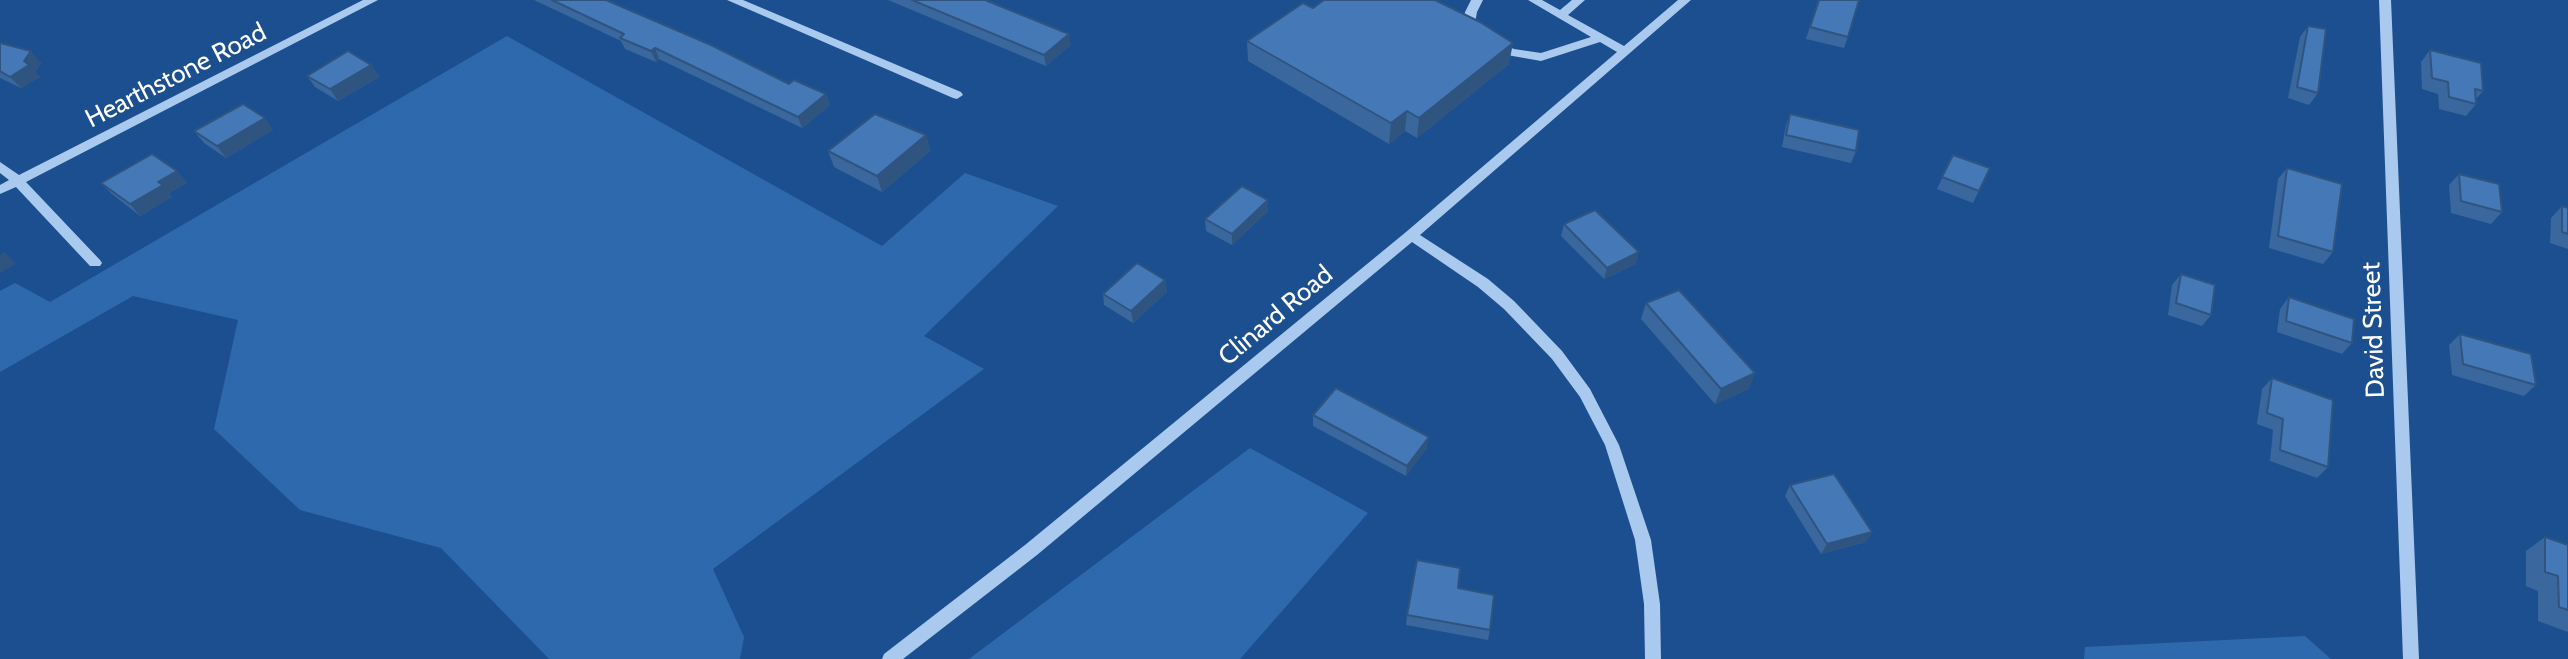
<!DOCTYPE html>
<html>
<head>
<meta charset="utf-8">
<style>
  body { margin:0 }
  canvas { display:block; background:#1b4f8f }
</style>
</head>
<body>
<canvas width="2568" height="659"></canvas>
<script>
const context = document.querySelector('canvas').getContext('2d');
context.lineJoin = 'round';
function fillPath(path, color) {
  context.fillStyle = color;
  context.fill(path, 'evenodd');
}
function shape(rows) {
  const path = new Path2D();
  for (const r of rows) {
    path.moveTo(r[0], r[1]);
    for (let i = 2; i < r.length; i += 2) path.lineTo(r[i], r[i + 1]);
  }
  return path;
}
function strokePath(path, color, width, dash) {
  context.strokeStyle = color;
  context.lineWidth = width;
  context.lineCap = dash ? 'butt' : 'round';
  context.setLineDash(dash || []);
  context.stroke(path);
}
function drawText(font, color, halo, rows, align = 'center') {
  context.font = font + ' Cabin,sans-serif';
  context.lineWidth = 7;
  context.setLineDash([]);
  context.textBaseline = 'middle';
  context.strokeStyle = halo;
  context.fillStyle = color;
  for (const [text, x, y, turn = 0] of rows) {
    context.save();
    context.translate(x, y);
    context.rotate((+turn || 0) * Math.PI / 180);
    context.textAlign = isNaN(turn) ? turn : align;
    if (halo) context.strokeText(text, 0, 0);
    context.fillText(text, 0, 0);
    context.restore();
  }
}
fillPath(shape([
  [507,36,882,246,965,173,1058,206,924,336,984,369,713,569,744,637,740,659,549,659,441,548,300,510,214,429,238,320,133,296,0,372,0,291,15,283,50,302],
  [1250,448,1368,513,1240,659,969,659],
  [2305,636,2331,659,2084,659,2085,647]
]), '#2e69ad');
fillPath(shape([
  [363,0,378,0,26,182,100,260,102,263,100,266,90,266,16,187,0,194,0,185,9,180,0,173,0,162,19,175,363,0],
  [727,0,743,0,961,92,963,95,957,99,953,98,727,0],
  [1471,0,1483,0,1477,12,1475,23,1482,31,1476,35,1472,34,1463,24,1465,12,1471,0],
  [1528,0,1542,0,1560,10,1572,0,1585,0,1568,15,1624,46,1678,0,1691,0,1420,235,1488,279,1514,301,1562,351,1590,389,1619,445,1651,540,1660,604,1661,659,1645,659,1644,604,1635,540,1605,445,1580,397,1552,359,1504,309,1478,287,1412,242,1037,555,903,659,882,659,884,654,1025,545,1406,232,1617,52,1600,42,1541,61,1507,55,1492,48,1490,45,1496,41,1514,49,1541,53,1591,37,1528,0],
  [2379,0,2391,0,2419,659,2403,659,2379,0]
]), '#a9c9ee');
fillPath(shape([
  [534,0,605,0,789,84,826,94,830,105,802,128,659,59,656,62,625,49,621,41],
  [888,0,985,0,1071,45,1046,66],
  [1818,0,1848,37,1844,48,1806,39],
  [1313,8,1509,64,1417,138,1405,131,1389,144,1248,61,1247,41],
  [2308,26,2318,93,2309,105,2288,98,2300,37],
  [0,43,41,63,35,72,40,77,21,88,0,78],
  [2430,50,2483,91,2476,99,2476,104,2466,116,2439,109,2438,94,2422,89,2421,62],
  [371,65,379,77,338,101,315,87,307,76],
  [1790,114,1856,151,1851,163,1782,147,1786,125],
  [273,130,226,158,204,143,194,131],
  [926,135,930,151,882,192,834,167,828,151],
  [1953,155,1990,168,1973,203,1937,189],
  [2287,168,2333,252,2323,264,2269,248,2278,179],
  [177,171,187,183,169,193,172,197,140,216,112,194,101,183],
  [2459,174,2502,212,2491,224,2451,213,2449,185],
  [1268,200,1268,211,1232,245,1206,231,1205,219],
  [2562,206,2568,208,2568,249,2550,243,2551,218],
  [1564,224,1636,264,1604,279,1561,236],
  [2181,274,2211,315,2202,326,2168,315,2172,285],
  [1165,280,1167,292,1133,323,1104,305,1103,294],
  [2289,297,2352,343,2342,354,2277,332,2280,309],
  [1646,303,1749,389,1715,404,1641,319],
  [2460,334,2536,385,2524,396,2452,375,2449,345],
  [2272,378,2328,467,2317,478,2270,461,2273,430,2257,424,2262,389],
  [1313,415,1427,448,1406,476,1313,426],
  [1790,485,1872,532,1866,542,1821,554,1785,496],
  [2545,537,2568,545,2568,632,2538,621,2538,591,2526,586,2526,551],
  [1458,588,1490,630,1488,640,1406,625,1407,615]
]), '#3a679d');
fillPath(shape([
  [1069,34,1071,45,1046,66,1044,55],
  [1513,43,1509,64,1417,138,1419,118],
  [655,48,659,59,656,62,651,51],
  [31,51,41,63,35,72,40,77,21,88,10,77],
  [371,65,379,77,338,101,330,89],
  [826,94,830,105,802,128,798,117],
  [1407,111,1405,131,1389,144,1391,123],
  [265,118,273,130,226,158,217,146],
  [926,135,930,151,882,192,877,176],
  [177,171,187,183,169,193,172,197,140,216,130,204,158,182],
  [1268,200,1268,211,1232,245,1232,234],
  [4,252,16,264,0,273,0,255],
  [1639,252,1636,264,1604,279,1607,268],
  [1165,280,1167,292,1133,323,1131,311],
  [1755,373,1749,389,1715,404,1721,389],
  [1429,437,1427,448,1406,476,1407,466],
  [1872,532,1866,542,1821,554,1827,544]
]), '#305480');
const building = shape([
  [552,0,606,0,711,45,789,84,794,80,826,94,798,117,655,48,651,51,620,38,624,34,552,0],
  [912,0,985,0,1069,34,1044,55,912,0],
  [1324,0,1435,0,1480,22,1513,43,1419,118,1407,111,1391,123,1247,41,1303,3,1313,8,1324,0],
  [1819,0,1859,0,1848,37,1810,27,1819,0],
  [2308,26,2326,29,2318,93,2297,87,2308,26],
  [0,43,31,51,24,61,29,65,10,77,0,71,0,43],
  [2430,50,2481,63,2483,91,2475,89,2476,104,2449,97,2448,82,2432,78,2430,50],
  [348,51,371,65,330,89,307,76,348,51],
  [243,104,265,118,217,146,194,131,243,104],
  [875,114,926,135,877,176,828,151,875,114],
  [1790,114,1859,130,1856,151,1786,135,1790,114],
  [152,154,177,171,158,182,163,185,130,204,101,183,152,154],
  [1953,155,1990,168,1979,191,1942,177,1953,155],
  [2287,168,2342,184,2333,252,2278,236,2287,168],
  [2459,174,2499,184,2502,212,2461,201,2459,174],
  [1242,186,1268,200,1232,234,1205,219,1242,186],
  [2562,206,2568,208,2568,234,2562,232,2562,206],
  [1595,210,1639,252,1607,268,1564,224,1595,210],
  [1137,263,1165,280,1131,311,1103,294,1137,263],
  [2181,274,2215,285,2211,315,2176,303,2181,274],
  [1679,290,1755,373,1721,389,1646,303,1679,290],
  [2289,297,2354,319,2352,343,2286,321,2289,297],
  [2460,334,2531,354,2536,385,2463,364,2460,334],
  [2272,378,2333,400,2328,467,2280,450,2283,419,2267,413,2272,378],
  [1336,388,1429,437,1407,466,1313,415,1336,388],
  [1834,474,1872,532,1827,544,1790,485,1834,474],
  [2545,537,2568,545,2568,610,2559,607,2558,576,2545,572,2545,537],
  [1417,560,1460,568,1458,588,1494,595,1490,630,1407,615,1417,560]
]);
fillPath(building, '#4478b7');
strokePath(building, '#305480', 2);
drawText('26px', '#fff', '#1b4f8f', [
  ["Hearthstone Road",176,76,-27],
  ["Clinard Road",1276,316,-40],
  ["David Street",2374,330,-92]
]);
</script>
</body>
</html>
